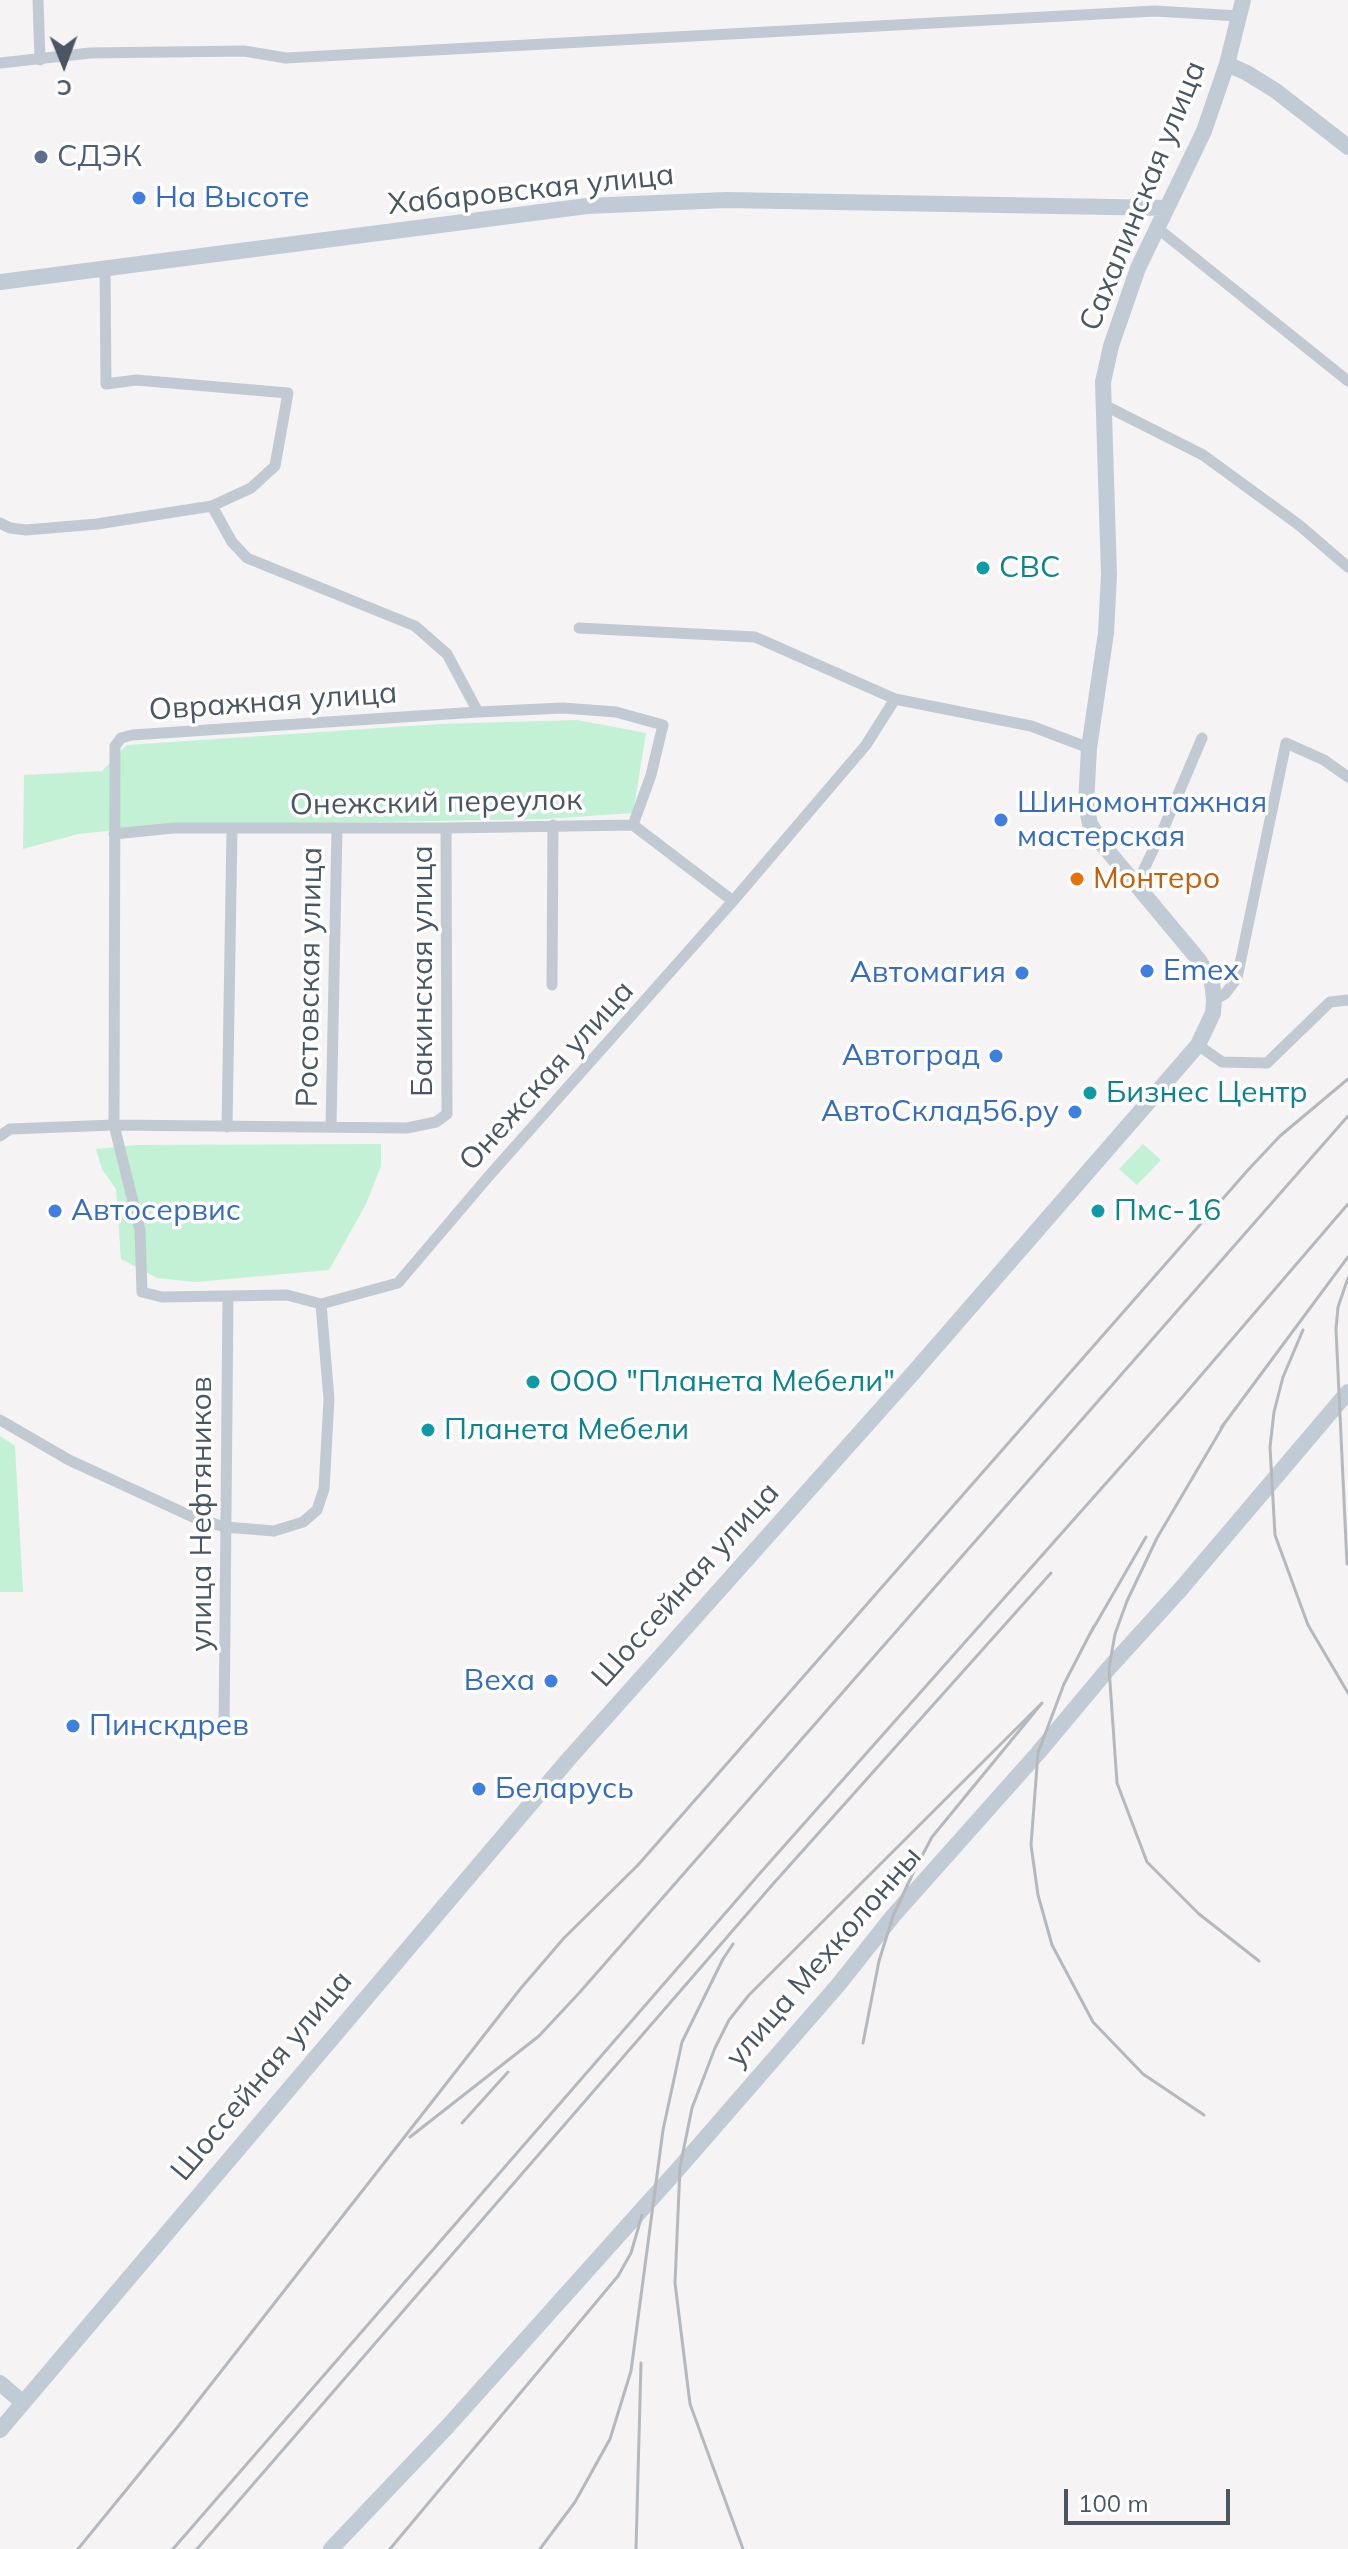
<!DOCTYPE html>
<html>
<head>
<meta charset="utf-8">
<style>
  body { margin:0 }
  #map { position:relative; width:1348px; height:2549px; overflow:hidden; background:#f5f3f3; font-family:Mulish,sans-serif }
  canvas { display:block }
  .north { position:absolute; left:24px; top:24px; width:80px; height:80px; -webkit-text-stroke:6px #fff; paint-order:stroke; rotate:179deg; font-size:22px; font-weight:700; line-height:32px; text-align:center; color:#4a5661 }
  .north::after { content:''; display:block; margin:auto; width:28px; height:36px; background:#4a5661; clip-path:polygon(50% 0,100% 100%,50% 72%,0 100%) }
  .scale { position:absolute; left:1064px; top:2489px; width:166px; height:36px; box-sizing:border-box; border:4px solid #4a5661; border-top:0; padding-left:10px; font-size:24px; line-height:28px; white-space:nowrap; color:#4a5661; -webkit-text-stroke:6px #fff; paint-order:stroke }
</style>
</head>
<body>
<div id="map">
<canvas width="1348" height="2549"></canvas>
<div class="north">С</div>
<div class="scale">100 m</div>
</div>
<script>
const context = document.querySelector('canvas').getContext('2d');
context.lineJoin = 'round';
function fillPath(path, color) {
  context.fillStyle = color;
  context.fill(path, 'evenodd');
}
function shape(rows) {
  const path = new Path2D();
  for (const r of rows) {
    path.moveTo(r[0], r[1]);
    for (let i = 2; i < r.length; i += 2) path.lineTo(r[i], r[i + 1]);
  }
  return path;
}
function strokePath(path, color, width, dash) {
  context.strokeStyle = color;
  context.lineWidth = width;
  context.lineCap = dash ? 'butt' : 'round';
  context.setLineDash(dash || []);
  context.stroke(path);
}
function drawText(font, color, halo, rows, align = 'center') {
  context.font = font + ' Mulish,sans-serif';
  context.lineWidth = 7;
  context.setLineDash([]);
  context.textBaseline = 'middle';
  context.strokeStyle = halo;
  context.fillStyle = color;
  for (const [text, x, y, turn = 0] of rows) {
    context.save();
    context.translate(x, y);
    context.rotate((+turn || 0) * Math.PI / 180);
    context.textAlign = isNaN(turn) ? turn : align;
    if (halo) context.strokeText(text, 0, 0);
    context.fillText(text, 0, 0);
    context.restore();
  }
}
fillPath(shape([
  [577,720,646,733,633,813,545,819,154,826,78,834,23,849,24,775,102,771,127,745,440,724],
  [381,1144,381,1166,366,1204,329,1270,195,1282,157,1278,121,1259,116,1189,102,1169,96,1149,136,1145],
  [1143,1144,1161,1160,1137,1185,1119,1169],
  [0,1436,15,1446,23,1592,0,1592]
]), '#c3f1d5');
strokePath(shape([
  [38,0,40,60],
  [0,63,90,53,244,51,286,58,1155,11,1239,16],
  [1156,227,1348,381],
  [105,269,106,384,136,380,288,393,275,466,251,488,212,506,232,542,247,558,415,626,447,654,478,712,563,708,616,712,663,725,651,775,633,825],
  [1104,405,1203,455,1299,525,1348,567],
  [0,523,10,528,26,530,97,524,212,506],
  [579,628,755,637,895,699,1031,726,1089,748],
  [478,712,132,735,121,738,115,746,114,1125,140,1230,142,1292,162,1297,287,1295,321,1304,398,1283,488,1177,733,901,866,745,895,699],
  [114,834,173,828,446,828,633,825,733,901],
  [1136,886,1165,825,1202,738],
  [552,985,553,825],
  [1214,1000,1225,994,1237,978,1286,743,1324,760,1348,777],
  [1198,1045,1222,1062,1267,1063,1330,1002,1348,1000],
  [331,1126,337,829],
  [227,1127,232,829],
  [0,1136,10,1129,114,1125,407,1128,436,1122,447,1114,446,828],
  [0,1420,69,1460,195,1518,225,1527,274,1531,303,1522,317,1510,324,1489,329,1399,321,1304],
  [224,1732,228,1296]
]), '#c1cad2', 11);
strokePath(shape([
  [1227,64,1247,73,1276,91,1348,147],
  [0,282,587,206,726,200,1166,208],
  [0,2383,22,2402],
  [0,2430,567,1761,914,1372,1198,1045,1213,1013,1214,1000,1212,982,1198,959,1103,845,1090,824,1086,804,1089,748,1106,633,1109,575,1103,382,1111,346,1138,268,1204,131,1227,64,1243,0],
  [331,2549,448,2426,680,2167,839,1984,893,1916,1038,1753,1109,1668,1180,1590,1348,1392]
]), '#c1cbd6', 16);
strokePath(shape([
  [1303,1330,1283,1377,1274,1412,1270,1447,1275,1535,1308,1625,1348,1693],
  [1226,1421,1157,1538,1127,1601,1115,1634,1109,1668,1117,1783,1147,1862,1199,1914,1259,1961],
  [1221,1428,1348,1257],
  [1347,1564,1336,1329,1338,1307,1348,1278],
  [1094,1626,1064,1684,1038,1753,1031,1845,1038,1895,1052,1945,1093,2022,1143,2074,1204,2115],
  [1090,1634,1146,1537],
  [462,2123,508,2072],
  [410,2137,539,2036,580,1992,1348,1116],
  [78,2549,176,2429,521,1988,564,1938,638,1865,1248,1170,1280,1136,1348,1079],
  [173,2549,761,1872,1179,1401,1348,1204],
  [197,2549,773,1884,1051,1573],
  [390,2549,618,2276,631,2253,642,2215],
  [540,2549,575,2502,610,2439,631,2371,663,2130,682,2042,723,1959,733,1944],
  [636,2549,641,2363],
  [743,2549,690,2404,675,2283,680,2167,692,2108,715,2048,729,2020,749,1995,1042,1703,932,1837,914,1871,893,1916,879,1961,863,2043]
]), '#b5b8bd', 3);
for (const [x, y, r, color] of [
  [41,157,8,"#5c6f8a"],
  [139,198,8,"#3f7fe0"],
  [983,568,8,"#0f9aa8"],
  [1001,820,8,"#3f7fe0"],
  [1077,879,8,"#e8710a"],
  [1147,971,8,"#3f7fe0"],
  [1022,973,8,"#3f7fe0"],
  [996,1056,8,"#3f7fe0"],
  [1090,1093,8,"#0f9aa8"],
  [1075,1112,8,"#3f7fe0"],
  [55,1211,8,"#3f7fe0"],
  [1098,1211,8,"#0f9aa8"],
  [533,1382,8,"#0f9aa8"],
  [428,1430,8,"#0f9aa8"],
  [551,1681,8,"#3f7fe0"],
  [73,1726,8,"#3f7fe0"],
  [479,1789,8,"#3f7fe0"]
]) {
  const dot = new Path2D();
  dot.arc(x, y, r, 0, 2 * Math.PI);
  context.fillStyle = color;
  context.fill(dot);
  strokePath(dot, '#fff', 3);
}
drawText('30px', '#4e5e75', '#fff', [
  ["СДЭК",57,157]
], 'left');
drawText('30px', '#4a5661', '#fff', [
  ["Хабаровская улица",531,190,-6],
  ["Сахалинская улица",1143,196,-68],
  ["Овражная улица",273,702,-4],
  ["Онежский переулок",436,803,-1],
  ["Бакинская улица",423,971,-90],
  ["Ростовская улица",310,977,-89],
  ["Онежская улица",547,1076,-48],
  ["улица Нефтяников",202,1514,-90],
  ["Шоссейная улица",686,1585,-48],
  ["улица Мехколонны",824,1957,-49],
  ["Шоссейная улица",262,2076,-50]
]);
drawText('30px', '#366cbe', '#fff', [
  ["На Высоте",155,198],
  ["Шиномонтажная",1017,803],
  ["мастерская",1017,837],
  ["Emex",1163,971],
  ["Автомагия",1006,973,"right"],
  ["Автоград",980,1056,"right"],
  ["АвтоСклад56.ру",1059,1112,"right"],
  ["Автосервис",71,1211],
  ["Веха",535,1681,"right"],
  ["Пинскдрев",89,1726],
  ["Беларусь",495,1789]
], 'left');
drawText('30px', '#0d838f', '#fff', [
  ["СВС",999,568],
  ["Бизнес Центр",1106,1093],
  ["Пмс-16",1114,1211],
  ["ООО \"Планета Мебели\"",549,1382],
  ["Планета Мебели",444,1430]
], 'left');
drawText('30px', '#c56008', '#fff', [
  ["Монтеро",1093,879]
], 'left');
</script>
</body>
</html>
